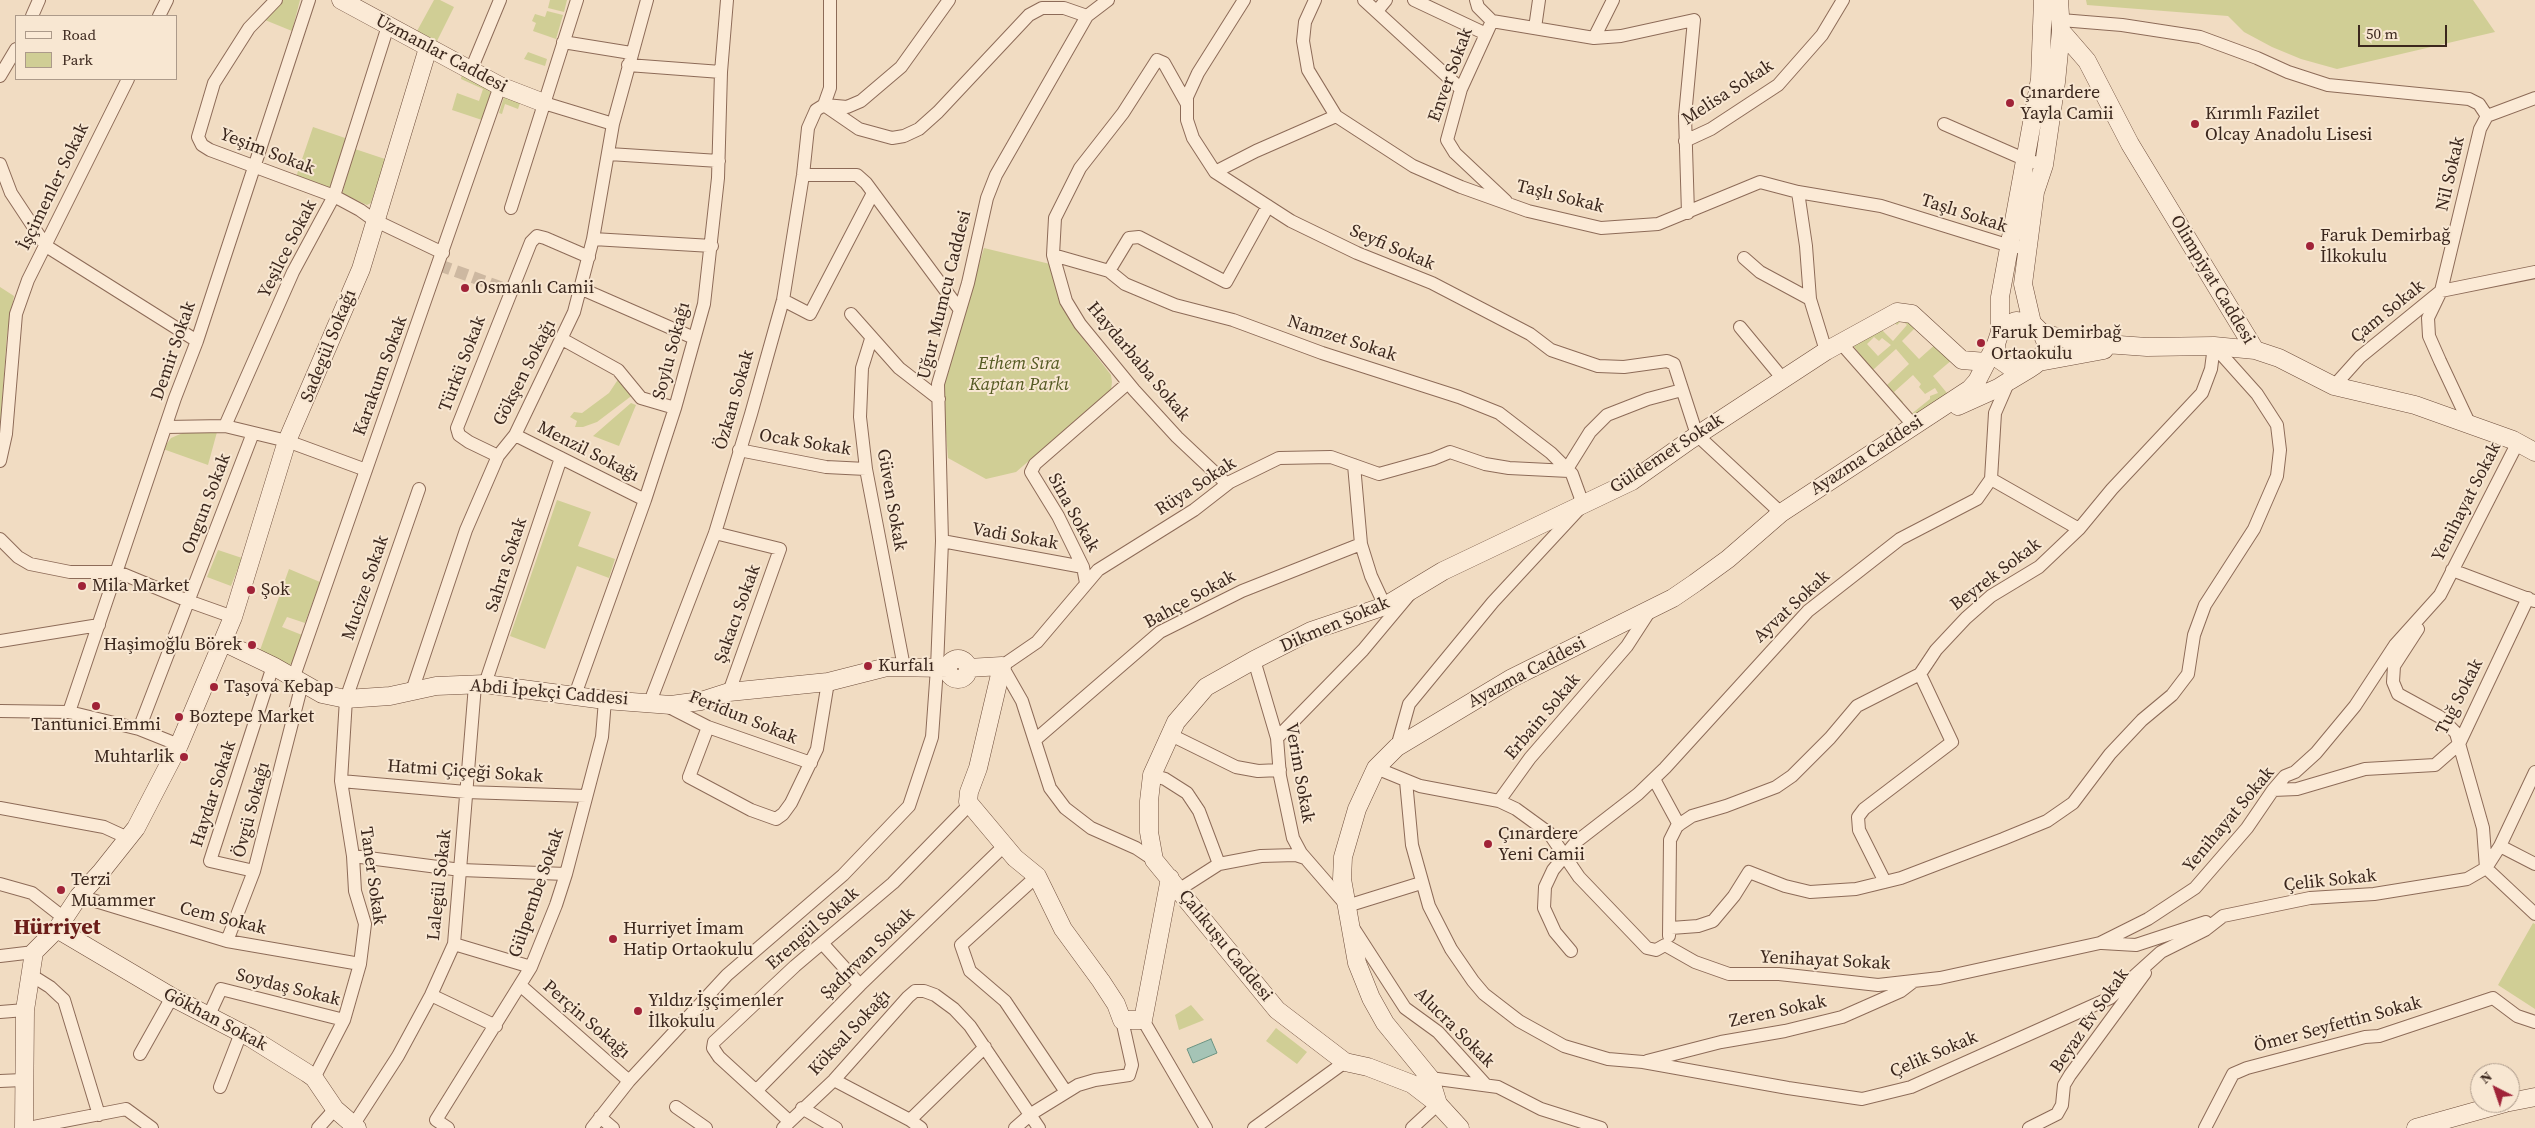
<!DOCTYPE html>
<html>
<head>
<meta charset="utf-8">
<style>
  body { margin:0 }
  #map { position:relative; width:2535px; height:1128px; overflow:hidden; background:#f1dcc2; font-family:"Source Serif 4",serif }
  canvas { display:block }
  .legend { position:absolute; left:15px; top:15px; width:162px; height:65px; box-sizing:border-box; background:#f8e7d2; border:1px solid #ac9a8a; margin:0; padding:6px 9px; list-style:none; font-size:15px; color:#3b271d }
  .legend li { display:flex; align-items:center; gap:10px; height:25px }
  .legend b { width:25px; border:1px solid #ac9a8a }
  .north { position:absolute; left:2470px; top:1063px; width:50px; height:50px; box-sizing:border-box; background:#f8e7d2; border:1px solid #ac9a8a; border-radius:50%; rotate:319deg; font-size:14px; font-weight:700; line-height:20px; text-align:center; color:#3b271d }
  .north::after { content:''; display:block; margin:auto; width:18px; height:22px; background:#a02338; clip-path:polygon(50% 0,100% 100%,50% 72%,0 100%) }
  .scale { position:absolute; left:2358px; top:25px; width:89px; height:22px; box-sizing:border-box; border:2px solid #3b271d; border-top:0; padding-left:6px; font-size:15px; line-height:18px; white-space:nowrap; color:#3b271d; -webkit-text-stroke:4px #f8e7d2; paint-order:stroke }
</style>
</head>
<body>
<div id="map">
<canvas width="2535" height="1128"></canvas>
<ul class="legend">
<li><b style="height:6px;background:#fbead6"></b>Road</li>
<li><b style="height:14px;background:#d0ce95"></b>Park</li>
</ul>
<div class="north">N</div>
<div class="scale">50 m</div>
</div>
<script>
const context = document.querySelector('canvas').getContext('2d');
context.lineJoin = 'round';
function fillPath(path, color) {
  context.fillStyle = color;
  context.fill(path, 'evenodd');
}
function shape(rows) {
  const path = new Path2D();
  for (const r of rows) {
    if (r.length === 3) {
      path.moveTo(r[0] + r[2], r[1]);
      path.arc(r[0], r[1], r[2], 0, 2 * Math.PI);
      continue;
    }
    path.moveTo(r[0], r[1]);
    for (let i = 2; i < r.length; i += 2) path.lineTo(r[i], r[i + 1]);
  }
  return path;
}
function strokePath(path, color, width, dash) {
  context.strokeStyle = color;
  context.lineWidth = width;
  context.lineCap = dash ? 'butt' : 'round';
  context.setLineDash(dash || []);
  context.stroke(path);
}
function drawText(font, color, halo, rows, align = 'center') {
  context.font = font + ' "Source Serif 4",serif';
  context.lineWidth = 4;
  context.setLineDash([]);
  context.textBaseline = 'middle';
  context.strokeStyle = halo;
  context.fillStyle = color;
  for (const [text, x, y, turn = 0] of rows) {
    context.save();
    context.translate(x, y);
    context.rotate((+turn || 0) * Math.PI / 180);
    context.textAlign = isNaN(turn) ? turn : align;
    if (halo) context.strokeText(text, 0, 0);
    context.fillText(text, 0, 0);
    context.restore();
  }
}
fillPath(shape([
  [282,0,300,0,292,31,265,20],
  [434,0,440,0,454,7,437,41,417,31],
  [550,0,567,0,564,12,548,8],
  [2086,0,2473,0,2495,32,2337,69,2301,59,2272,47,2244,32,2228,16,2087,5],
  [547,11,563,15,556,39,533,31,536,23,532,21,535,14,545,17],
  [528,52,547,59,545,66,524,59],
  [462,72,492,91,482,120,452,110,457,93,479,101,483,89,461,79],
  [504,97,520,103,518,109,505,104,502,114,499,113],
  [313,127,348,139,330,188,296,177],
  [355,149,385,159,371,203,367,205,342,194],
  [984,248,1050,264,1071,323,1111,375,1112,382,1111,390,1016,472,986,479,948,458,942,383],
  [0,287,14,296,7,335,0,427],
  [1899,315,1919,324,1902,341,1919,359,1938,342,1953,359,1933,376,1951,398,1920,420,1910,415,1930,399,1930,396,1938,393,1935,388,1925,394,1919,387,1921,384,1913,375,1894,392,1903,402,1901,404,1887,388,1887,385,1909,364,1896,349,1874,369,1870,369,1853,345,1881,329,1893,341,1907,325,1902,320,1897,325,1894,322],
  [1874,337,1879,341,1882,338,1891,345,1878,356,1867,344],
  [619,378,634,394,597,422,583,427,575,427,577,421,570,417,574,412,582,413,609,393],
  [631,403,636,405,619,446,593,436],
  [185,432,217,432,208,465,163,449,171,438],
  [557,500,591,512,578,546,615,559,609,578,577,566,545,649,510,636],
  [218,550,242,558,231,586,207,577],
  [289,569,320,582,305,623,287,617,282,627,302,635,292,663,288,666,259,653],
  [2533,923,2535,924,2535,1009,2498,985],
  [1191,1005,1204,1020,1179,1030,1175,1015],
  [1276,1028,1307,1052,1297,1064,1266,1041]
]), '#d0ce95');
const water = shape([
  [1211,1039,1217,1053,1193,1063,1187,1049,1211,1039]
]);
fillPath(water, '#a5c4b6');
strokePath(water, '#6b9382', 1);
strokePath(shape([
  [439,265,511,291]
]), '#cdb8a1', 12, [12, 6]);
const street = shape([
  [276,0,249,28,214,83,198,137,202,145,210,150,334,196,360,210,374,220,443,253],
  [1244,0,1198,73,1187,97,1187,120,1193,138,1215,172,1291,221,1357,253,1432,283,1530,334,1551,350,1598,366,1624,367,1667,361,1674,364,1697,435,1781,513],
  [1315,0,1305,22,1303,41,1308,70,1336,116,1413,166,1461,187,1528,211,1601,228,1658,224,1760,182,1798,192,1881,206,2010,246,2026,248],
  [1364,0,1461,89],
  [1414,0,1484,33],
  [1476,0,1478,7,1492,21,1461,89,1447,140,1455,153,1506,201],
  [1377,11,1386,0],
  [32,16,39,0],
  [159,16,167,0],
  [2061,20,2122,25,2200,37,2257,58,2288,72,2328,85,2469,99,2479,104,2487,116],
  [1492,21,1594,38,1621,36,1694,20,1685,116,1688,213],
  [1535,28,1539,0],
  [1594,38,1613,0],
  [563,42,631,53],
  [628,65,721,72],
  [471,70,500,0],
  [0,76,16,49],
  [544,103,613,124],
  [1187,104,1164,63,1157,60,1123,113,1080,168,1055,218,1053,255,1066,301,1080,324,1134,390,1177,437,1227,484],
  [824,105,859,129,892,138,904,136,919,129,938,112,1029,15,1042,8,1064,8,1087,16],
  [824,105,830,88,830,0],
  [825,105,847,107,861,101,901,67,949,0],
  [1944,124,2024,159,2044,165],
  [1685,141,1711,129,1778,85,1822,35,1843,0],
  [609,154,719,161],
  [0,164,11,193,46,246,197,341],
  [1215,172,1256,151,1336,116],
  [803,175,857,175,866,183,960,310],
  [1798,192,1806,246,1810,299,1826,351],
  [511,208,577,0],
  [593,239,712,246],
  [1053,255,1109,271,1125,284,1175,305,1233,320,1322,353,1459,397,1499,413,1551,453,1572,474,1580,496,1581,507,1493,602,1409,704,1397,747],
  [1744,258,1760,272,1810,299],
  [1109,271,1129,238,1139,237,1226,282,1268,206],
  [582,289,694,338],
  [783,300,810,314,873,193],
  [851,314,899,368,939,399],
  [1740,327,1783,379],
  [562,339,618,370,641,398,675,408],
  [871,339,862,368,860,417,866,469,904,667],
  [1840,342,1915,427],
  [2334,386,2360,357,2441,291,2535,272],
  [2470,425,2440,361,2429,336,2428,318,2441,291,2480,129,2487,116,2535,98],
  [225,426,293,272,334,196,388,26],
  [166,427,225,426,287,441,366,470],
  [515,435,645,500],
  [739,450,826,467,866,469],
  [498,456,469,442,459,435,457,428,531,242,537,236,545,238,589,257],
  [0,461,6,434,16,314,28,280,128,79],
  [1354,465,1361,544,1371,576,1385,606],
  [1567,469,1590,432,1607,415,1648,399,1682,390],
  [1991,479,2079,529],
  [715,533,780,549,729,692],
  [0,539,18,557,30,564,70,572,118,572,188,601,233,617],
  [942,541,1083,567],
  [2452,570,2534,601],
  [1086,583,1083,567,1058,516,1031,472,1035,464,1128,383],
  [2418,629,2394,666,2393,682,2398,694,2440,717,2456,733,2483,828,2486,868],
  [0,641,99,625],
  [1254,660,1277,738,1280,776,1293,838,1301,853,1347,906,1421,883],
  [293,679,500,86],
  [485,684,561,458],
  [412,691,466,530,498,456,515,435,574,312,593,239,613,124,647,0],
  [575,695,645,500,675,408,704,304,718,178,721,72,727,0],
  [650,702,715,533,751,414,783,300,803,175,808,128,816,110,824,105],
  [665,705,708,727,811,763],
  [0,711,69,712,139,729,179,745],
  [69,712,175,398,197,341,309,0],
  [708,727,689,777,751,810,776,819,783,814,791,803,817,749,828,682],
  [139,729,253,433],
  [1169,734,1236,767,1258,771,1280,770],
  [1277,738,1363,650,1409,595],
  [1035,740,1160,632,1242,591,1361,544],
  [1376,768,1420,786,1499,801,1516,809,1549,833,1579,877,1647,948,1656,950,1665,945],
  [1152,775,1165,779,1187,793,1199,811,1219,864],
  [1654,779,1679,825],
  [341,781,466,792,586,796],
  [1406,781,1412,845,1429,906,1451,949,1473,981,1484,994,1519,1021,1564,1046,1608,1059,1643,1062,1788,1088,1862,1099,1911,1087,2110,998,2161,952,2205,930,2223,916,2310,898,2374,894,2467,879,2486,868,2500,846,2535,772],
  [2273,790,2297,789,2365,769,2435,765,2459,744,2528,598],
  [1499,801,1530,758,1627,646,1651,609],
  [0,808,104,827,128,838],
  [2500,846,2535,864],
  [353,856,461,870,566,874],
  [1154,860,1136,848,1091,828,1065,808,1050,788,1022,701,1002,666,1037,642,1098,570,1194,510,1230,482,1279,458,1331,457,1379,474,1433,459,1450,452,1485,464,1509,468,1569,471],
  [2486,868,2535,914],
  [254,871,210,861,273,666],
  [1037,876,961,945,970,971,1005,1001,1066,1092],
  [1885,882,1859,830,1858,817,1864,809,1952,742,1920,674],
  [0,884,32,893,64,918],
  [1180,889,1219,864,1261,856,1296,855,1305,858],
  [79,896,227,941,360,964],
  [1671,928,1698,926,1713,921,1734,896,1749,872,1785,886,1810,892,1856,889,1901,878,2003,839,2047,821,2073,803,2110,754,2142,720,2172,695,2188,674,2194,635,2205,605,2254,529,2277,476,2280,450,2277,425,2257,394,2214,346],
  [1354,929,1405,1008,1438,1032,1485,1084],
  [1669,936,1670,840,1677,826,1692,816,1726,806,1776,787,1792,776,1830,738,1857,706,1920,674,1936,650,1966,618,1991,596,2039,567,2079,529,2112,489,2202,393,2211,369,2214,346],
  [227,941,254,871,302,684],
  [822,943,860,985],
  [2102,943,2136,945,2206,922],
  [454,944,531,967],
  [1665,945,1695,962,1729,974,1779,974,1878,985,1940,978,2100,943,2148,919,2195,888,2247,828,2273,790,2285,776,2295,772,2316,753,2355,706,2395,645,2440,595,2518,442],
  [1571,951,1555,932,1544,908,1545,887,1553,870,1576,842,1638,794,1665,768,1808,611,1900,539,1977,499,1991,479,1995,413,2008,383],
  [0,956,34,952],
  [31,975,50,987,64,1000,99,1115],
  [520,985,629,1081],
  [431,995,496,1026],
  [0,1012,25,1010],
  [209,1015,221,989,344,1020],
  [1143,1020,1206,1128],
  [140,1054,172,997],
  [1647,1061,1721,1042,1785,1031,1842,1017,1901,991,1914,981],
  [314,1078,344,1020,360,964,365,924,355,891,353,856,341,781,346,699,419,489],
  [1430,1078,1498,1087,1541,1109,1601,1128],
  [834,1080,910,1120,921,1128],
  [0,1081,23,1080],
  [220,1087,241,1033],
  [757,1090,860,985,1005,845],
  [676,1107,706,1128],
  [802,1108,836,1128],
  [600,1117,613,1128],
  [910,1120,985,1047],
  [789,1121,719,1057,713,1048,714,1042,795,966,893,883,970,804],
  [354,1124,398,1056,431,995,454,944,475,685],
  [28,1128,126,1109,152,1128],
  [318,1128,335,1109],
  [448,1128,436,1120,531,967,556,905,566,874,602,737,605,700],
  [592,1128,629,1081,727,975,843,875,909,806,932,737,937,668,942,541,938,384,968,283,987,198,996,175,1087,16,1108,0],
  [783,1128,834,1080,908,997,915,991,924,991,935,995,954,1009,970,1026,1039,1128],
  [1015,1128,1031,1114,1078,1085,1095,1080,1129,1075,1132,1065,1122,1020],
  [1254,1128,1345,1062],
  [1412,1128,1438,1104],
  [2029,1128,2057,1114,2062,1105,2064,1085,2070,1075,2145,973],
  [2205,1128,2233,1074,2247,1068,2365,1037,2379,1036,2493,998,2517,1016,2535,1022]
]);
const secondary = shape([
  [341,0,500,86,544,103],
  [2061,31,2087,61,2130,144,2255,350],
  [2032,323,2023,284,2035,192,2044,165,2056,82,2061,31,2059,0],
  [2000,332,2000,297,2040,79,2043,0],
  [2042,333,2077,342,2147,347,2214,346,2255,350,2279,358,2334,386,2415,405,2513,440,2535,452],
  [2039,362,2104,350],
  [1958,406,1998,388,2009,381,2029,369,2035,365,2042,359,2046,343,2042,333,2032,323,2016,321,2008,324,2000,332,1996,344,1997,352,2000,360,2013,369,2029,369],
  [223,642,273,666,322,694,346,699,390,696,436,686,485,684,605,700,671,705,701,701,729,692,828,682,887,667,948,668],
  [958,669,10],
  [968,668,1002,666,978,768,969,792,968,802,1015,858,1037,876,1063,929,1101,981,1116,1004,1122,1020,1143,1020,1170,878],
  [57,929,172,997,251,1038,307,1073,314,1078,335,1109,357,1128],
  [2510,1102,2535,1097],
  [1438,1104,1412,1084,1368,1067,1345,1062,1277,1010,1154,860,1149,832,1149,801,1152,775,1176,722,1206,687,1254,660,1311,631,1385,606,1443,571,1632,481,1690,440,1826,351,1897,312,1912,314,1962,360,1986,362],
  [24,1128,25,1010,34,952,57,929,79,896,101,872,136,828,179,745,233,617,287,441,361,269,428,48],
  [1460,1128,1438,1104,1430,1078,1385,1023,1371,998,1357,963,1342,879,1343,857,1357,809,1376,768,1397,747,1512,678,1673,598,1695,583,1728,559,1781,513,1970,389,1977,381,1996,344],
  [2416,1128,2505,1103]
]);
strokePath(street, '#8d6b58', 14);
strokePath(secondary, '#6e4d3b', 19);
strokePath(street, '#fbead6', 12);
strokePath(secondary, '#fbead6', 18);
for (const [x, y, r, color] of [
  [2010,103,5,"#a02338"],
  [2195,124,5,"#a02338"],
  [2310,246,5,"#a02338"],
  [465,288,5,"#a02338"],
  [1981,343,5,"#a02338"],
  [82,586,5,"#a02338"],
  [251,590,5,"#a02338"],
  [252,645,5,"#a02338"],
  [868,666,5,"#a02338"],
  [214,687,5,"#a02338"],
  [96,706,5,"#a02338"],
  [179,717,5,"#a02338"],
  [184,757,5,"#a02338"],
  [1488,844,5,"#a02338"],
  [61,890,5,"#a02338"],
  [613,939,5,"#a02338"],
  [638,1011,5,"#a02338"]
]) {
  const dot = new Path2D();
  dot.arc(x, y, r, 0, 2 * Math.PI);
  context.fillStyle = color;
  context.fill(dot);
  strokePath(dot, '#f8e7d2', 2);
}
drawText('18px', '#3b271d', '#f8e7d2', [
  ["Uzmanlar Caddesi",441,54,28],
  ["Enver Sokak",1451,75,-70],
  ["Melisa Sokak",1728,93,-33],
  ["Yeşim Sokak",267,152,21],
  ["Nil Sokak",2451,174,-77],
  ["İşçimenler Sokak",54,187,-64],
  ["Taşlı Sokak",1560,197,14],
  ["Taşlı Sokak",1964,214,18],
  ["Seyfi Sokak",1392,248,23],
  ["Yeşilce Sokak",288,249,-63],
  ["Olimpiyat Caddesi",2212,280,59],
  ["Uğur Mumcu Caddesi",945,295,-76],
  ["Çam Sokak",2388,312,-39],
  ["Namzet Sokak",1342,339,18],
  ["Sadegül Sokağı",329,346,-68],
  ["Demir Sokak",174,351,-71],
  ["Soylu Sokağı",672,351,-75],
  ["Haydarbaba Sokak",1138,362,50],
  ["Türkü Sokak",463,364,-69],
  ["Gökşen Sokağı",525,373,-63],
  ["Karakum Sokak",381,376,-70],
  ["Özkan Sokak",735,400,-74],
  ["Ocak Sokak",805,443,9],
  ["Menzil Sokağı",588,452,27],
  ["Güldemet Sokak",1667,454,-33],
  ["Ayazma Caddesi",1867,456,-33],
  ["Rüya Sokak",1196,487,-33],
  ["Güven Sokak",891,500,80],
  ["Yenihayat Sokak",2467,502,-63],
  ["Ongun Sokak",207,504,-69],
  ["Sina Sokak",1073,513,61],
  ["Vadi Sokak",1015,537,10],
  ["Sahra Sokak",507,565,-72],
  ["Beyrek Sokak",1996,575,-37],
  ["Mucize Sokak",366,588,-71],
  ["Bahçe Sokak",1190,600,-29],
  ["Ayvat Sokak",1792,607,-43],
  ["Şakacı Sokak",738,614,-70],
  ["Dikmen Sokak",1335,625,-23],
  ["Ayazma Caddesi",1527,673,-28],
  ["Abdi İpekçi Caddesi",549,693,5],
  ["Tuğ Sokak",2460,697,-63],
  ["Erbain Sokak",1543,717,-50],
  ["Feridun Sokak",743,718,22],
  ["Hatmi Çiçeği Sokak",465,772,4],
  ["Verim Sokak",1299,773,80],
  ["Haydar Sokak",214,794,-72],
  ["Övgü Sokağı",252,810,-75],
  ["Yenihayat Sokak",2229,820,-50],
  ["Taner Sokak",372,876,82],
  ["Çelik Sokak",2330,881,-6],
  ["Lalegül Sokak",440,885,-84],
  ["Gülpembe Sokak",537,893,-71],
  ["Cem Sokak",223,919,14],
  ["Erengül Sokak",813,929,-41],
  ["Çalıkuşu Caddesi",1225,946,51],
  ["Şadırvan Sokak",868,954,-44],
  ["Yenihayat Sokak",1825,961,3],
  ["Soydaş Sokak",288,988,14],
  ["Zeren Sokak",1778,1012,-12],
  ["Gökhan Sokak",215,1020,28],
  ["Perçin Sokağı",586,1020,41],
  ["Beyaz Ev Sokak",2090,1021,-55],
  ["Ömer Seyfettin Sokak",2338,1025,-15],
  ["Alucra Sokak",1454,1028,45],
  ["Köksal Sokağı",850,1033,-47],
  ["Çelik Sokak",1934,1055,-23]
]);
drawText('18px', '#3b271d', '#f8e7d2', [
  ["Çınardere",2020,93],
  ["Yayla Camii",2020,114],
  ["Kırımlı Fazilet",2205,114],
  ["Olcay Anadolu Lisesi",2205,135],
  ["Faruk Demirbağ",2320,236],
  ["İlkokulu",2320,257],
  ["Osmanlı Camii",475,288],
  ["Faruk Demirbağ",1991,333],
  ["Ortaokulu",1991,354],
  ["Mila Market",92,586],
  ["Şok",261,590],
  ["Haşimoğlu Börek",242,645,"right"],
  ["Kurfalı",878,666],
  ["Taşova Kebap",224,687],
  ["Boztepe Market",189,717],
  ["Tantunici Emmi",96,725,"center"],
  ["Muhtarlik",174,757,"right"],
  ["Çınardere",1498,834],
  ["Yeni Camii",1498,855],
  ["Terzi",71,880],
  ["Muammer",71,901],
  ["Hurriyet İmam",623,929],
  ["Hatip Ortaokulu",623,950],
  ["Yıldız İşçimenler",648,1001],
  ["İlkokulu",648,1022]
], 'left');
drawText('italic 18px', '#545922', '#f8e7d2', [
  ["Ethem Sıra",1019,364],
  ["Kaptan Parkı",1019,385]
]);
drawText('bold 22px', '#6b1d19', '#f8e7d2', [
  ["Hürriyet",57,928]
]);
</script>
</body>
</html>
